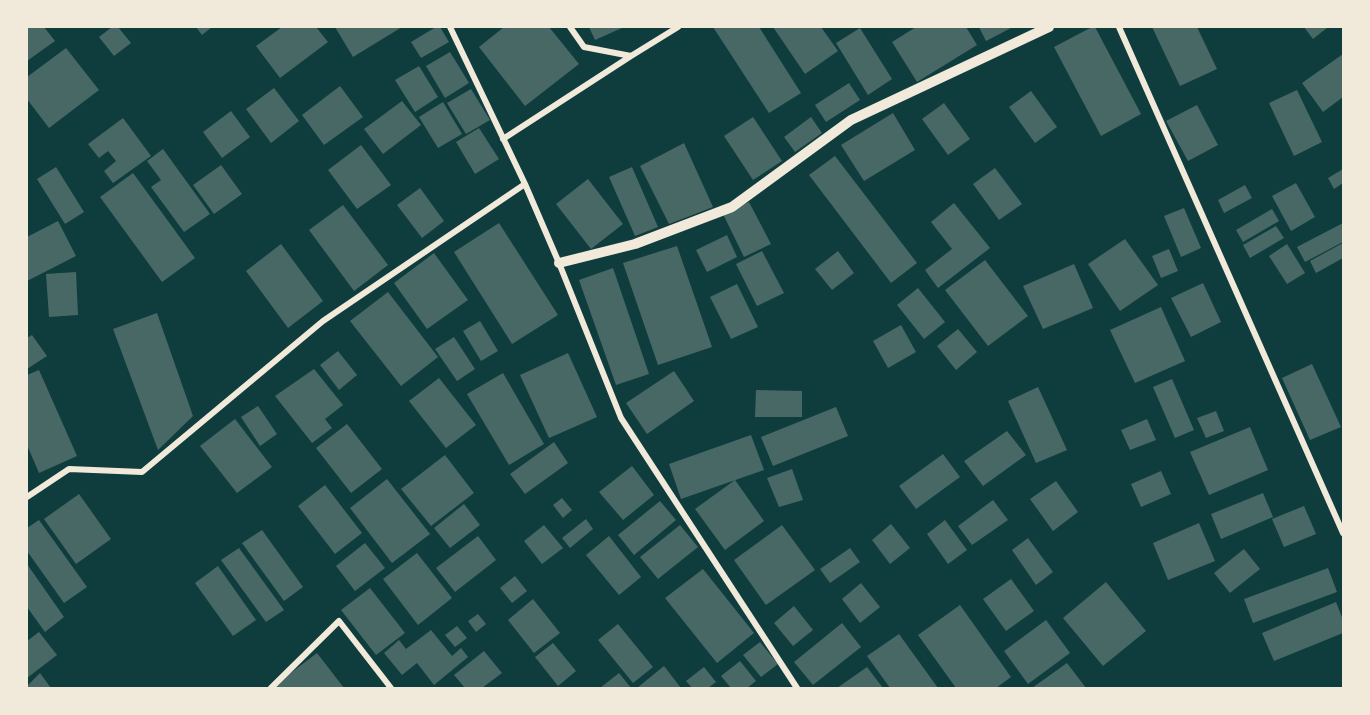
<!DOCTYPE html>
<html>
<head>
<meta charset="utf-8">
<style>
  body { margin:0 }
  #map { position:relative; width:1370px; height:715px; overflow:hidden; background:#0f3d3e; font-family:"Open Sans",sans-serif }
  canvas { display:block }
  .frame { position:absolute; inset:0; border:28px solid #f1e9da; pointer-events:none }
</style>
</head>
<body>
<div id="map">
<canvas width="1370" height="715"></canvas>
<div class="frame"></div>
</div>
<script>
const context = document.querySelector('canvas').getContext('2d');
context.lineJoin = 'round';
function fillPath(path, color) {
  context.fillStyle = color;
  context.fill(path, 'evenodd');
}
function shape(rows) {
  const path = new Path2D();
  for (const r of rows) {
    path.moveTo(r[0], r[1]);
    for (let i = 2; i < r.length; i += 2) path.lineTo(r[i], r[i + 1]);
  }
  return path;
}
function strokePath(path, color, width, dash) {
  context.strokeStyle = color;
  context.lineWidth = width;
  context.lineCap = dash ? 'butt' : 'round';
  context.setLineDash(dash || []);
  context.stroke(path);
}
fillPath(shape([
  [27,27,44,27,55,41,27,61],
  [112,27,118,27,131,43,114,56,99,37],
  [196,27,212,27,202,35],
  [282,27,316,27,328,42,280,78,256,46],
  [335,27,402,27,353,57],
  [436,27,440,27,449,42,421,58,411,42],
  [504,27,549,27,579,64,525,106,479,47],
  [589,27,624,27,595,40],
  [713,27,759,27,801,93,769,113],
  [773,27,821,27,838,51,805,74],
  [916,27,966,27,977,45,917,82,892,42],
  [979,27,1013,27,986,41],
  [1092,27,1095,27,1141,114,1101,136,1054,47],
  [1152,27,1197,27,1217,69,1180,86],
  [1304,27,1328,27,1313,39],
  [860,28,892,79,868,95,836,43],
  [66,48,99,90,49,128,27,99,27,77],
  [450,52,469,83,445,98,426,66],
  [1343,54,1343,97,1323,112,1302,83],
  [419,66,438,97,415,112,395,80],
  [849,83,860,100,826,122,815,105],
  [340,86,363,117,324,145,302,115],
  [274,88,299,121,271,143,246,109],
  [471,89,490,120,466,134,447,103],
  [1297,90,1322,142,1294,156,1269,103],
  [1031,91,1057,127,1035,143,1009,107],
  [402,101,421,125,383,154,364,129],
  [443,102,462,134,438,148,419,117],
  [944,103,970,139,948,155,922,119],
  [1197,105,1218,145,1188,161,1166,121],
  [231,111,250,137,222,158,203,132],
  [893,113,915,150,864,181,841,145],
  [753,117,782,161,753,180,724,136],
  [811,117,822,133,795,152,784,137],
  [123,118,151,156,113,183,104,171,116,161,108,151,99,158,88,144],
  [479,128,499,159,475,174,456,142],
  [684,143,713,207,669,224,640,166],
  [361,145,391,185,357,209,328,170],
  [163,149,210,214,184,232,151,187,161,180,147,161],
  [835,156,917,263,891,283,809,175],
  [221,165,242,194,214,214,193,185],
  [56,167,84,212,65,224,37,179],
  [632,167,658,227,635,236,609,177],
  [995,168,1022,204,999,220,973,184],
  [1343,169,1343,183,1334,189,1328,178],
  [133,173,195,258,162,282,100,197],
  [588,179,623,224,591,249,556,204],
  [1296,183,1315,217,1291,231,1272,196],
  [1245,185,1252,198,1224,213,1218,200],
  [420,188,444,221,422,238,397,205],
  [749,202,771,244,744,257,723,214],
  [954,203,990,248,938,288,925,270,952,249,931,222],
  [343,205,388,265,354,291,309,230],
  [1184,208,1201,248,1181,257,1164,216],
  [1272,209,1279,221,1243,242,1236,230],
  [58,221,76,256,27,281,27,237],
  [499,223,558,315,512,344,454,252],
  [1343,223,1343,242,1305,262,1297,247],
  [1276,226,1284,238,1250,258,1243,245],
  [727,235,737,257,707,272,696,250],
  [1125,239,1158,285,1120,311,1088,264],
  [1343,243,1343,258,1316,273,1310,261],
  [281,244,323,301,288,328,246,271],
  [1287,244,1305,273,1287,284,1269,256],
  [677,246,712,347,658,365,623,263],
  [1169,249,1178,271,1161,278,1152,256],
  [762,251,784,293,757,306,736,264],
  [838,251,854,273,832,290,815,269],
  [434,253,468,300,427,329,394,283],
  [985,260,1028,316,988,346,945,290],
  [1074,264,1093,308,1043,329,1023,286],
  [613,268,649,374,616,385,579,280],
  [76,272,78,315,49,317,46,274],
  [1203,283,1221,322,1191,337,1171,298],
  [737,284,758,327,731,339,710,297],
  [918,288,945,322,924,339,897,305],
  [388,292,438,357,401,386,350,321],
  [1161,307,1185,361,1135,383,1110,330],
  [157,313,193,416,158,450,113,329],
  [480,321,498,351,481,361,463,331],
  [901,325,916,352,888,368,873,341],
  [958,329,977,352,956,370,937,346],
  [32,335,47,356,27,369,27,338],
  [454,337,475,369,457,381,435,349],
  [338,351,357,375,339,390,320,365],
  [568,353,597,417,549,438,520,375],
  [1312,364,1341,427,1310,440,1282,378],
  [314,369,343,405,325,419,332,428,312,443,275,396],
  [39,370,77,456,39,473,27,445,27,375],
  [674,371,694,401,647,434,626,403],
  [503,373,544,444,509,465,467,394],
  [439,378,476,425,446,448,409,401],
  [1172,379,1194,430,1175,438,1153,387],
  [1038,387,1067,450,1036,463,1008,401],
  [756,390,802,391,802,417,755,417],
  [258,406,277,434,260,446,241,417],
  [836,407,848,436,773,466,761,437],
  [1216,411,1224,431,1206,438,1197,418],
  [235,419,272,467,237,493,200,446],
  [1147,419,1156,440,1130,450,1121,430],
  [347,424,382,469,351,493,316,448],
  [1250,427,1268,470,1209,495,1190,452],
  [1007,431,1026,455,983,486,964,461],
  [751,435,764,470,681,499,669,464],
  [554,442,568,463,525,494,510,474],
  [943,454,960,477,916,509,899,486],
  [445,455,474,493,431,526,401,489],
  [632,466,654,495,623,520,599,492],
  [792,469,803,500,779,507,767,478],
  [1161,471,1171,494,1141,507,1131,484],
  [387,479,430,534,392,563,350,508],
  [735,480,764,521,725,550,695,509],
  [1056,481,1078,512,1053,531,1030,499],
  [325,485,362,533,335,554,298,506],
  [1263,493,1273,517,1221,539,1211,514],
  [79,494,111,539,76,564,44,519],
  [562,498,572,510,563,518,553,505],
  [993,500,1008,520,972,545,958,526],
  [660,501,676,520,634,555,618,535],
  [464,504,480,525,450,548,434,528],
  [1304,506,1316,534,1284,547,1272,519],
  [586,519,593,529,570,548,562,538],
  [39,520,87,587,64,603,27,551,27,528],
  [945,520,967,550,948,564,927,534],
  [1199,523,1215,561,1168,580,1153,543],
  [891,524,910,548,890,564,872,540],
  [544,525,563,548,542,564,524,541],
  [680,525,698,547,658,579,640,557],
  [782,525,815,570,766,605,734,560],
  [262,530,303,587,284,601,242,543],
  [478,536,496,560,455,592,436,568],
  [609,536,641,577,619,595,586,555],
  [1028,538,1053,572,1036,585,1012,550],
  [365,543,385,568,355,591,336,566],
  [239,548,284,610,266,622,221,560],
  [850,548,860,562,830,583,820,569],
  [1244,549,1260,569,1230,593,1214,573],
  [417,553,452,598,418,625,383,579],
  [27,564,64,617,45,632,27,607],
  [218,566,256,620,233,636,195,583],
  [1328,568,1337,592,1253,623,1244,599],
  [703,569,754,633,717,663,665,598],
  [515,576,527,591,512,603,500,588],
  [1011,579,1034,611,1006,631,983,599],
  [1106,582,1146,631,1103,666,1063,618],
  [861,583,880,607,860,623,842,599],
  [370,588,405,633,376,655,341,610],
  [533,599,560,633,534,653,508,620],
  [1336,602,1343,620,1343,633,1274,661,1262,633],
  [960,605,1011,677,996,688,956,688,918,635],
  [794,606,813,630,793,646,774,623],
  [478,614,486,624,476,632,468,621],
  [1046,620,1070,653,1028,684,1004,651],
  [842,623,861,647,813,685,794,662],
  [618,624,653,667,633,683,598,640],
  [457,626,467,638,455,647,445,635],
  [431,630,452,656,461,648,468,657,434,685,417,663,402,675,384,653,399,640,406,649],
  [39,632,57,655,27,678,27,641],
  [899,634,938,688,890,688,867,656],
  [760,642,778,664,761,677,743,655],
  [553,643,576,671,558,686,535,657],
  [484,651,502,673,482,688,465,688,454,675],
  [317,653,344,688,271,688],
  [740,661,756,681,747,688,731,688,721,676],
  [1067,663,1086,688,1032,688],
  [664,666,681,688,637,688],
  [704,667,716,682,708,688,692,688,686,681],
  [867,667,883,688,837,688],
  [40,673,51,688,29,688,27,686],
  [619,673,631,688,600,688]
]), '#486865');
strokePath(shape([
  [450,27,525,184,559,263,621,418,797,688],
  [570,27,584,47,631,56,678,27],
  [1119,27,1343,533],
  [503,139,631,56],
  [27,497,69,469,142,472,323,321,525,184],
  [271,688,339,621,391,688]
]), '#f1e9da', 6);
strokePath(shape([
  [559,263,635,244,732,207,851,120,1049,27]
]), '#f1e9da', 10);
</script>
</body>
</html>
